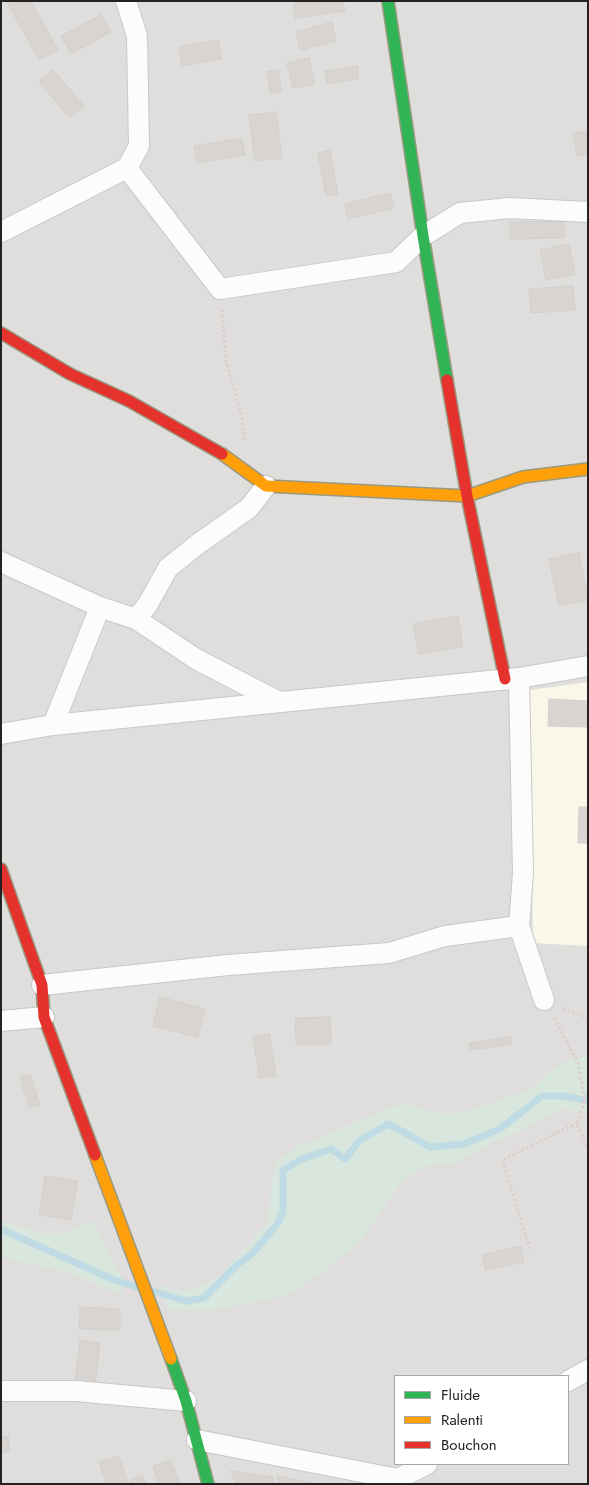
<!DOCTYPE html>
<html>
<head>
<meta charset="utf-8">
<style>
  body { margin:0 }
  #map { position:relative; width:589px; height:1485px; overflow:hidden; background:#f0eeeb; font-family:Jost,sans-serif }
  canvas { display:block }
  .frame { position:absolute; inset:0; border:2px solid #222; pointer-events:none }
  .legend { position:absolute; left:394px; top:1375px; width:175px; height:90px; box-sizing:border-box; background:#fff; border:1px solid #a7a7a7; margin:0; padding:6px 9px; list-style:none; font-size:15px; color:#222 }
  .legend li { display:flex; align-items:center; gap:10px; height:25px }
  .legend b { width:25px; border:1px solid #a7a7a7 }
</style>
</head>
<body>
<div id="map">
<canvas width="589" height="1485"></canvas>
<div class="frame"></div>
<ul class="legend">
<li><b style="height:6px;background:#30b455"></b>Fluide</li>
<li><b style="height:6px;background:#ff9f0a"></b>Ralenti</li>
<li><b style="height:6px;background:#e5322d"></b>Bouchon</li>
</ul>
</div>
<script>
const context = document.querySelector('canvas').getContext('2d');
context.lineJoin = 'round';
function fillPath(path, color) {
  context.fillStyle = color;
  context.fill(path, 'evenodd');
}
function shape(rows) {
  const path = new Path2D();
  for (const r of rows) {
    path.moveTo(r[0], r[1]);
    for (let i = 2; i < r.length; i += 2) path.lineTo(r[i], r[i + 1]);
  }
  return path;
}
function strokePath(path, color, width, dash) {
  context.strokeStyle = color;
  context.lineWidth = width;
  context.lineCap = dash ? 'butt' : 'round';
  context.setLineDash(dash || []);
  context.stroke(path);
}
fillPath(shape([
  [1,1,588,1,588,1484,1,1484],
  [395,1376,568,1376,568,1464,395,1464]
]), '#dfdedc');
fillPath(shape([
  [588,682,588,946,533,943,530,690]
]), '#f8f7e8');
fillPath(shape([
  [588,1055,588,1112,563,1109,515,1134,484,1147,457,1164,425,1166,403,1180,360,1242,318,1276,285,1296,212,1310,169,1310,160,1285,176,1290,191,1290,220,1276,268,1221,273,1170,281,1158,297,1146,317,1140,369,1116,405,1103,435,1113,457,1114,484,1106,535,1087,547,1074,564,1062],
  [1,1221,45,1234,66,1233,92,1221,121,1276,122,1294,104,1288,70,1272,1,1258]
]), '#d9e6de');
strokePath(shape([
  [1,1229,114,1280,137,1287],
  [152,1291,186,1301,204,1298,237,1265,253,1253,278,1223,283,1211,283,1170,302,1159,331,1149,345,1159,360,1140,389,1124,430,1147,464,1144,500,1129,542,1096,564,1096,585,1100,588,1097]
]), '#bfdbe3', 7);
const building = shape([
  [9,1,31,1,58,50,39,60,7,2,9,1],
  [293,1,343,1,345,11,295,18,293,1],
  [101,15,111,32,71,54,61,36,101,15],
  [332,22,336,41,300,50,296,32,332,22],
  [218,40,222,59,182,66,179,47,218,40],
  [309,58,315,84,293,88,287,63,309,58],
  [357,66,359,79,327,84,325,71,357,66],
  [53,70,84,106,70,118,39,82,53,70],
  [278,70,282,92,270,94,267,72,278,70],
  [276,112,282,158,255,161,249,115,276,112],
  [588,131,588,154,577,156,573,133,588,131],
  [242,138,245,155,197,163,194,146,242,138],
  [330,150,338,194,326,196,318,153,330,150],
  [390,193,394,208,348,219,345,204,390,193],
  [564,221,564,238,510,239,510,222,564,221],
  [569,244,575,274,546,280,540,250,569,244],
  [573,286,575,310,531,313,529,289,573,286],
  [579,553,588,600,559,606,549,559,579,553],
  [458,616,463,646,419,654,413,624,458,616],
  [549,699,588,701,588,727,548,726,549,699],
  [579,807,588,807,588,843,578,843,579,807],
  [160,997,205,1009,198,1037,153,1026,160,997],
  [330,1017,331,1044,296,1044,295,1018,330,1017],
  [269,1034,276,1076,259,1078,253,1036,269,1034],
  [511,1037,512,1044,470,1050,469,1043,511,1037],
  [30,1074,40,1105,29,1108,20,1077,30,1074],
  [45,1176,78,1181,71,1220,39,1215,45,1176],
  [520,1246,524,1262,485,1270,482,1255,520,1246],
  [80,1307,120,1309,120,1330,79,1329,80,1307],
  [80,1340,100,1343,95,1385,75,1382,80,1340],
  [8,1437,10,1451,1,1453,1,1438,8,1437],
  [119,1456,128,1484,106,1484,99,1462,119,1456],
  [171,1460,180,1484,159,1484,153,1466,171,1460],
  [231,1471,273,1477,274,1484,236,1484,231,1471],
  [142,1475,146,1484,131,1484,130,1480,142,1475],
  [277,1476,318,1484,279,1484,277,1476]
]);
fillPath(building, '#d7d4d2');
strokePath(building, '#d3d0cc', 1);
const street = shape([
  [127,168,220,289,396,262,423,236,460,213,510,208,588,212],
  [1,232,127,168,139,146,137,36,126,1],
  [1,562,100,607,53,725],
  [100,607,136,619,148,604,168,568,198,544,249,508,266,486],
  [136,619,196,659,279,702],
  [519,678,523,873,519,926,544,1000],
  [1,734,53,725,519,678,588,666],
  [42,985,228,965,389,953,445,936,519,926],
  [1,1021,44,1017],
  [568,1381,588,1370],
  [1,1391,76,1391,186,1401],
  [197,1440,398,1479,427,1464]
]);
const fast = shape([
  [388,1,423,236,447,380],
  [171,1359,186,1401,208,1484]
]);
const slow = shape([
  [222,454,266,486,467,496,523,477,588,469],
  [95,1155,171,1359]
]);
const jam = shape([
  [1,333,70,374,129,401,222,454],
  [447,380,467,496,505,679],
  [1,869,42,985,44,1017,95,1155]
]);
strokePath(street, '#c9c8c7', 22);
strokePath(fast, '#999a82', 14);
strokePath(slow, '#999a82', 14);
strokePath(jam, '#999a82', 14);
strokePath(shape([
  [222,310,226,362,241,412,245,440],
  [563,1008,588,1018],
  [554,1018,578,1063,585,1100,577,1123,588,1149],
  [530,1249,502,1160,577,1123]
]), '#dccecd', 3, [2.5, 2.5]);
strokePath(street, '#fdfcfc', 20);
strokePath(fast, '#30b455', 11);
strokePath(slow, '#ff9f0a', 11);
strokePath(jam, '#e5322d', 11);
</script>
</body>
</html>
